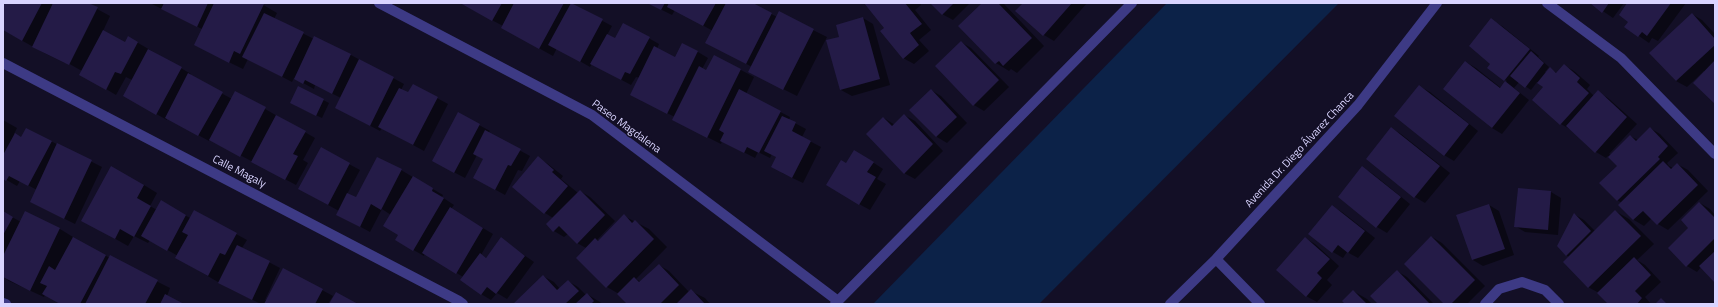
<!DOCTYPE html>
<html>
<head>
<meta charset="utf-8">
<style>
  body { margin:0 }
  #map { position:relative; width:1718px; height:307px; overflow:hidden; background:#130f26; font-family:"Titillium Web",sans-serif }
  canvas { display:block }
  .frame { position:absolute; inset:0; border:4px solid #d9d4ff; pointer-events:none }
</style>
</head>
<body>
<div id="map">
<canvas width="1718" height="307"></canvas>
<div class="frame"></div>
</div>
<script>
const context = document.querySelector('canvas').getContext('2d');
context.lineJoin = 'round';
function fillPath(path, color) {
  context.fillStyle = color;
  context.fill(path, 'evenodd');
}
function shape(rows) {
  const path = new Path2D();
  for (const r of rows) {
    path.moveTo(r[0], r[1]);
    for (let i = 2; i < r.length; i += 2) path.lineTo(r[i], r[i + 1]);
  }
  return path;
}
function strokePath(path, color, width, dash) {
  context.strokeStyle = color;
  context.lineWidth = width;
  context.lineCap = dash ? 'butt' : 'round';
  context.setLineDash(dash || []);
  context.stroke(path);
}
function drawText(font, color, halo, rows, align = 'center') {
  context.font = font + ' "Titillium Web",sans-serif';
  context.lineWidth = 3;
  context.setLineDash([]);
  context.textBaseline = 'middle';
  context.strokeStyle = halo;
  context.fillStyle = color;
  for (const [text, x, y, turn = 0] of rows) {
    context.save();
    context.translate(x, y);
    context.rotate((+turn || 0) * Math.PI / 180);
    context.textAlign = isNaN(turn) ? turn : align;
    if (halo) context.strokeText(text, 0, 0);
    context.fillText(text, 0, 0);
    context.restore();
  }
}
fillPath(shape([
  [1167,3,1339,3,1039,304,873,304]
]), '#0c2248');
fillPath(shape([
  [3,3,86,3,110,16,103,31,125,43,128,37,191,74,190,76,232,99,236,92,315,138,303,160,308,163,296,185,210,139,209,141,167,118,167,120,124,96,132,80,126,77,116,95,81,74,82,71,66,62,65,63,46,54,3,30],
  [150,3,260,3,277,13,274,19,314,39,315,38,351,55,404,84,401,90,409,94,413,85,448,104,424,151,382,128,380,131,346,113,341,98,315,85,314,89,294,78,292,82,248,59,243,69,208,52,202,29],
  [460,3,569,3,612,26,607,35,616,40,624,24,659,44,657,49,676,58,698,52,708,58,702,69,707,71,715,56,754,77,746,94,790,117,789,120,806,129,802,137,821,147,803,183,782,173,777,157,772,154,770,158,758,152,755,158,722,141,721,144,687,127,675,117,642,101,640,78,636,77,631,85,592,64,590,67,557,48,553,56,515,35,503,26],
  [648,3,751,3,777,17,813,30,827,37,797,96,763,79,752,67,717,48,713,31,675,10,672,15],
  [866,3,920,3,921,5,915,10,931,30,919,40,929,51,914,64,903,58,886,28],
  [931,3,970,3,953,20,942,14],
  [983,3,1004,4,1044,46,1017,73,1011,69,1009,71,996,63],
  [1024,3,1087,3,1054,41,1044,35,1017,11],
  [1591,3,1624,3,1613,18],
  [1628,3,1686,3,1658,41,1652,38,1649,43,1626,27,1630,21],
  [1692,14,1702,20,1715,34,1715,102,1704,71,1687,87,1676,81,1651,53],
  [863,18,873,24,890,85,852,96,841,90,840,37],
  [1491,20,1502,26,1539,56,1538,57,1549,67,1545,72,1547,73,1550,69,1557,73,1564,65,1574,71,1590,85,1587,89,1594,96,1598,92,1608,98,1637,124,1609,154,1611,155,1630,136,1638,140,1650,128,1660,134,1678,153,1667,163,1669,166,1673,168,1677,164,1688,170,1708,191,1668,230,1658,224,1652,218,1644,226,1634,220,1620,205,1622,203,1617,200,1618,166,1608,156,1606,158,1596,152,1571,130,1561,124,1544,87,1537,82,1531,90,1519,82,1514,88,1529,100,1502,134,1492,128,1466,62,1476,68,1501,88,1507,81,1489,67,1492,63],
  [961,42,971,48,1009,87,984,111,974,105],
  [1419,86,1430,92,1478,131,1454,161,1444,155],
  [298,87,329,103,322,118,296,106],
  [931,90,941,96,967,123,947,143,937,137,911,110],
  [904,115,915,121,943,151,915,179,904,173,884,118,895,125],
  [3,120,17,128,14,134,22,138,27,129,102,167,75,224,31,202,37,190,20,181,17,186,3,178],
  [479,125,490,131,488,133,530,156,522,171,518,170,505,195,485,184,484,159,477,155,465,178,444,167],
  [1391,128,1401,134,1450,173,1425,203,1415,197,1367,159],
  [321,149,360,170,347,194,357,198,401,170,443,195,442,197,454,205,451,209,493,234,481,255,486,258,501,239,534,262,507,299,497,293,491,300,481,294,463,277,425,253,424,256,396,240,399,235,391,215,382,209,370,232,348,220,339,211,310,195],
  [865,157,883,169,877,179,886,184,870,210,859,204,846,164],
  [538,158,548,164,563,176,561,179,578,193,580,191,590,197,615,221,597,240,599,241,624,216,649,229,667,247,636,279,641,282,659,265,669,271,689,292,691,291,705,298,710,304,628,304,619,294,607,287,577,258,586,248,577,243,568,234,564,237,554,231,547,224,553,218,545,213,514,187],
  [1363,168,1373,174,1410,204,1387,233,1377,227,1339,197],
  [144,185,157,193,150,206,157,210,161,202,190,218,194,211,247,240,242,248,280,268,265,300,322,290,333,296,328,304,261,304,230,289,187,264,178,256,150,240,148,243,134,236,128,246,96,228],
  [1518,189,1551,192,1561,198,1558,235,1525,232,1515,226],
  [1700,203,1710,209,1715,215,1715,281,1701,267,1697,272,1687,266,1690,228],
  [1489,205,1499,211,1514,255,1483,266,1473,260],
  [1332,206,1342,212,1375,238,1358,258,1347,252,1343,258,1333,252],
  [1615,211,1629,219,1654,244,1637,260,1645,265,1661,282,1645,297,1651,304,1609,304,1599,293,1588,287,1569,257,1566,255,1574,214,1584,220,1595,231],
  [3,212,21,222,25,213,60,229,73,237,72,238,110,258,170,288,167,296,182,304,61,304,45,295,44,297,9,281,3,277],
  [1432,237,1442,243,1485,286,1467,304,1445,304],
  [1305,238,1315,244,1339,266,1327,280,1332,285,1317,302,1306,296],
  [1397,271,1407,277,1434,304,1379,304],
  [543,276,554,282,560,289,568,281,578,287,586,295,587,294,603,304,515,304],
  [1353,291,1367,299,1372,304,1346,304]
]), '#0007');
fillPath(shape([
  [3,3,42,3,22,41,3,30],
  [53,3,88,3,98,7,69,65,32,47],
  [164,3,208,3,197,27,161,9],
  [214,3,264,4,240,54,234,51,229,63,194,45],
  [460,3,502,3,492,21],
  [514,3,564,3,539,49,501,28],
  [571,3,603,19,580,62,548,45],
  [647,3,665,3,661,10],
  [669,3,716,3,703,26,667,7],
  [726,3,753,3,772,13,746,64,705,43],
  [864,3,905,3,922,24,910,33,919,45,903,59,880,31,884,28],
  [930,3,954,3,942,15],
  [982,3,998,3,1032,38,1003,66,999,61,995,64,958,26],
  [1023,3,1072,3,1043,36,1015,11],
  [1590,3,1609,3,1602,13],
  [1627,3,1671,3,1647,36,1642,32,1638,37,1624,27,1628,22,1619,15],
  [779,11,814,29,783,90,748,72],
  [264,13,304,32,282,77,242,57],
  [1692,13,1715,39,1715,45,1676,81,1649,53],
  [863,17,880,79,840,90,826,40,839,37,836,25],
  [1491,18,1530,49,1504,81,1487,68,1490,64,1469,46],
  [623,23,650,37,630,74,625,72,621,80,590,64,607,34,615,38],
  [103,30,125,42,128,36,138,42,121,74,115,72,106,90,79,75],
  [314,36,351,54,332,94,305,80,303,84,294,79],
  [961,41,999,80,973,106,935,66],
  [682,43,698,51,667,114,630,95,654,46,675,57],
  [148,49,182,67,156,115,123,96],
  [1531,51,1544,63,1525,88,1510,76],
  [714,55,741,69,707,138,672,120,699,66,706,70],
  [359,59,394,77,370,126,335,108],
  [1715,60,1715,104,1693,83],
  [1465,61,1500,88,1505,81,1520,93,1492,128,1443,89],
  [1564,64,1580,78,1577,82,1589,93,1560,125,1532,100,1543,87,1537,83,1550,67,1556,73],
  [188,73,223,92,198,136,165,118],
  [413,84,438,97,413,145,378,127,399,88,408,92],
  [1419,85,1469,124,1444,156,1394,116],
  [298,86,324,99,316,116,290,103],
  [739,89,781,111,759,153,747,147,744,153,720,141,724,133,719,130],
  [931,89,957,117,936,137,909,110],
  [1598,90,1627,117,1595,153,1566,126],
  [235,91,266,107,240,157,209,140],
  [458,112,480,124,454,173,432,161],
  [904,114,933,144,904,174,866,134,883,117,892,126],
  [276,115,306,131,293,154,298,156,285,180,251,162],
  [782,116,796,122,792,131,811,141,792,178,771,167,776,157,764,151],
  [1391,127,1440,166,1414,198,1366,159],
  [1650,127,1668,146,1658,157,1660,159,1617,201,1599,183,1617,166,1608,157,1630,135,1636,141],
  [26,128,52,141,28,186,9,176,6,181,3,179,3,155,15,133,21,137],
  [485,130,521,149,511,166,508,165,495,190,473,178,483,159,473,154],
  [57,143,92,160,64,219,30,202],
  [321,147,350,163,328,205,298,189],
  [854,150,874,162,867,172,876,177,859,205,826,185,841,160,846,163],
  [538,156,554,170,552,172,568,186,544,214,512,187],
  [377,157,402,169,381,210,371,204,360,227,336,215,347,193,356,197],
  [1663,161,1671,169,1677,163,1698,185,1657,225,1643,211,1633,220,1618,205],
  [111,166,144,185,137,198,151,206,134,237,120,229,115,239,81,221],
  [1362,166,1401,197,1376,228,1338,197],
  [413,176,433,188,432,191,444,198,413,251,395,240,398,235,383,226],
  [1518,188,1551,191,1548,230,1514,227],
  [580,190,605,215,577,244,559,226,553,232,546,224],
  [161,200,186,215,167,251,141,236],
  [1699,202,1715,218,1715,238,1686,267,1668,248,1688,228,1681,220],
  [1489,204,1505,249,1472,260,1456,215],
  [1332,205,1365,231,1348,253,1338,245,1332,253,1308,234],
  [450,207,483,228,456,274,422,253],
  [194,210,237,233,225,255,220,253,208,276,175,258,188,235,182,232],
  [1615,210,1641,236,1588,288,1563,262],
  [3,211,13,217,3,235],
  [25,211,60,228,30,291,3,277,3,256],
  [1574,213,1591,231,1566,256,1557,246],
  [624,214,632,223,635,220,654,239,606,288,576,258,595,238,598,241],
  [1431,236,1475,280,1451,304,1444,304,1404,264],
  [73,237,106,255,80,304,60,304,42,294,47,286,40,283,49,266,55,270],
  [501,237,525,256,496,294,487,287,481,295,460,280,480,253,486,258],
  [1305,237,1330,259,1317,273,1322,278,1306,297,1276,270],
  [237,245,270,261,252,300,218,283],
  [1715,251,1715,283,1699,266],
  [110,255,158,280,145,304,85,304],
  [1634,257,1651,275,1635,291,1642,298,1637,304,1608,304,1597,293],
  [659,264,679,285,660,304,627,304,617,294,634,277,639,282],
  [283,268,323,289,315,304,264,304],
  [1397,270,1430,304,1378,304,1370,296],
  [543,275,557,290,568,280,579,291,565,304,513,304],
  [691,289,705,304,676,304],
  [1353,290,1367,304,1345,304,1342,301],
  [336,292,358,304,329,304],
  [587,293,594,301,591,304,575,304],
  [165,294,184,304,160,304],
  [1661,298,1667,304,1655,304]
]), '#241b47');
strokePath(shape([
  [379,3,592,115,838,301],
  [1547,3,1621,58,1715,154],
  [3,63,459,301,463,304],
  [1216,259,1260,304],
  [3,303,6,304],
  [1170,304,1216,259,1358,105,1437,3],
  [1485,304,1499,289,1522,282,1545,290,1559,304]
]), '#3d3a85', 10);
strokePath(shape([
  [835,304,1132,3]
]), '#3d3a85', 10);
drawText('11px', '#d9d4ff', '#130f26', [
  ["Paseo Magdalena",626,127,36],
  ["Avenida Dr. Diego Álvarez Chanca",1300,150,-47],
  ["Calle Magaly",239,172,27]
]);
</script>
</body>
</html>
